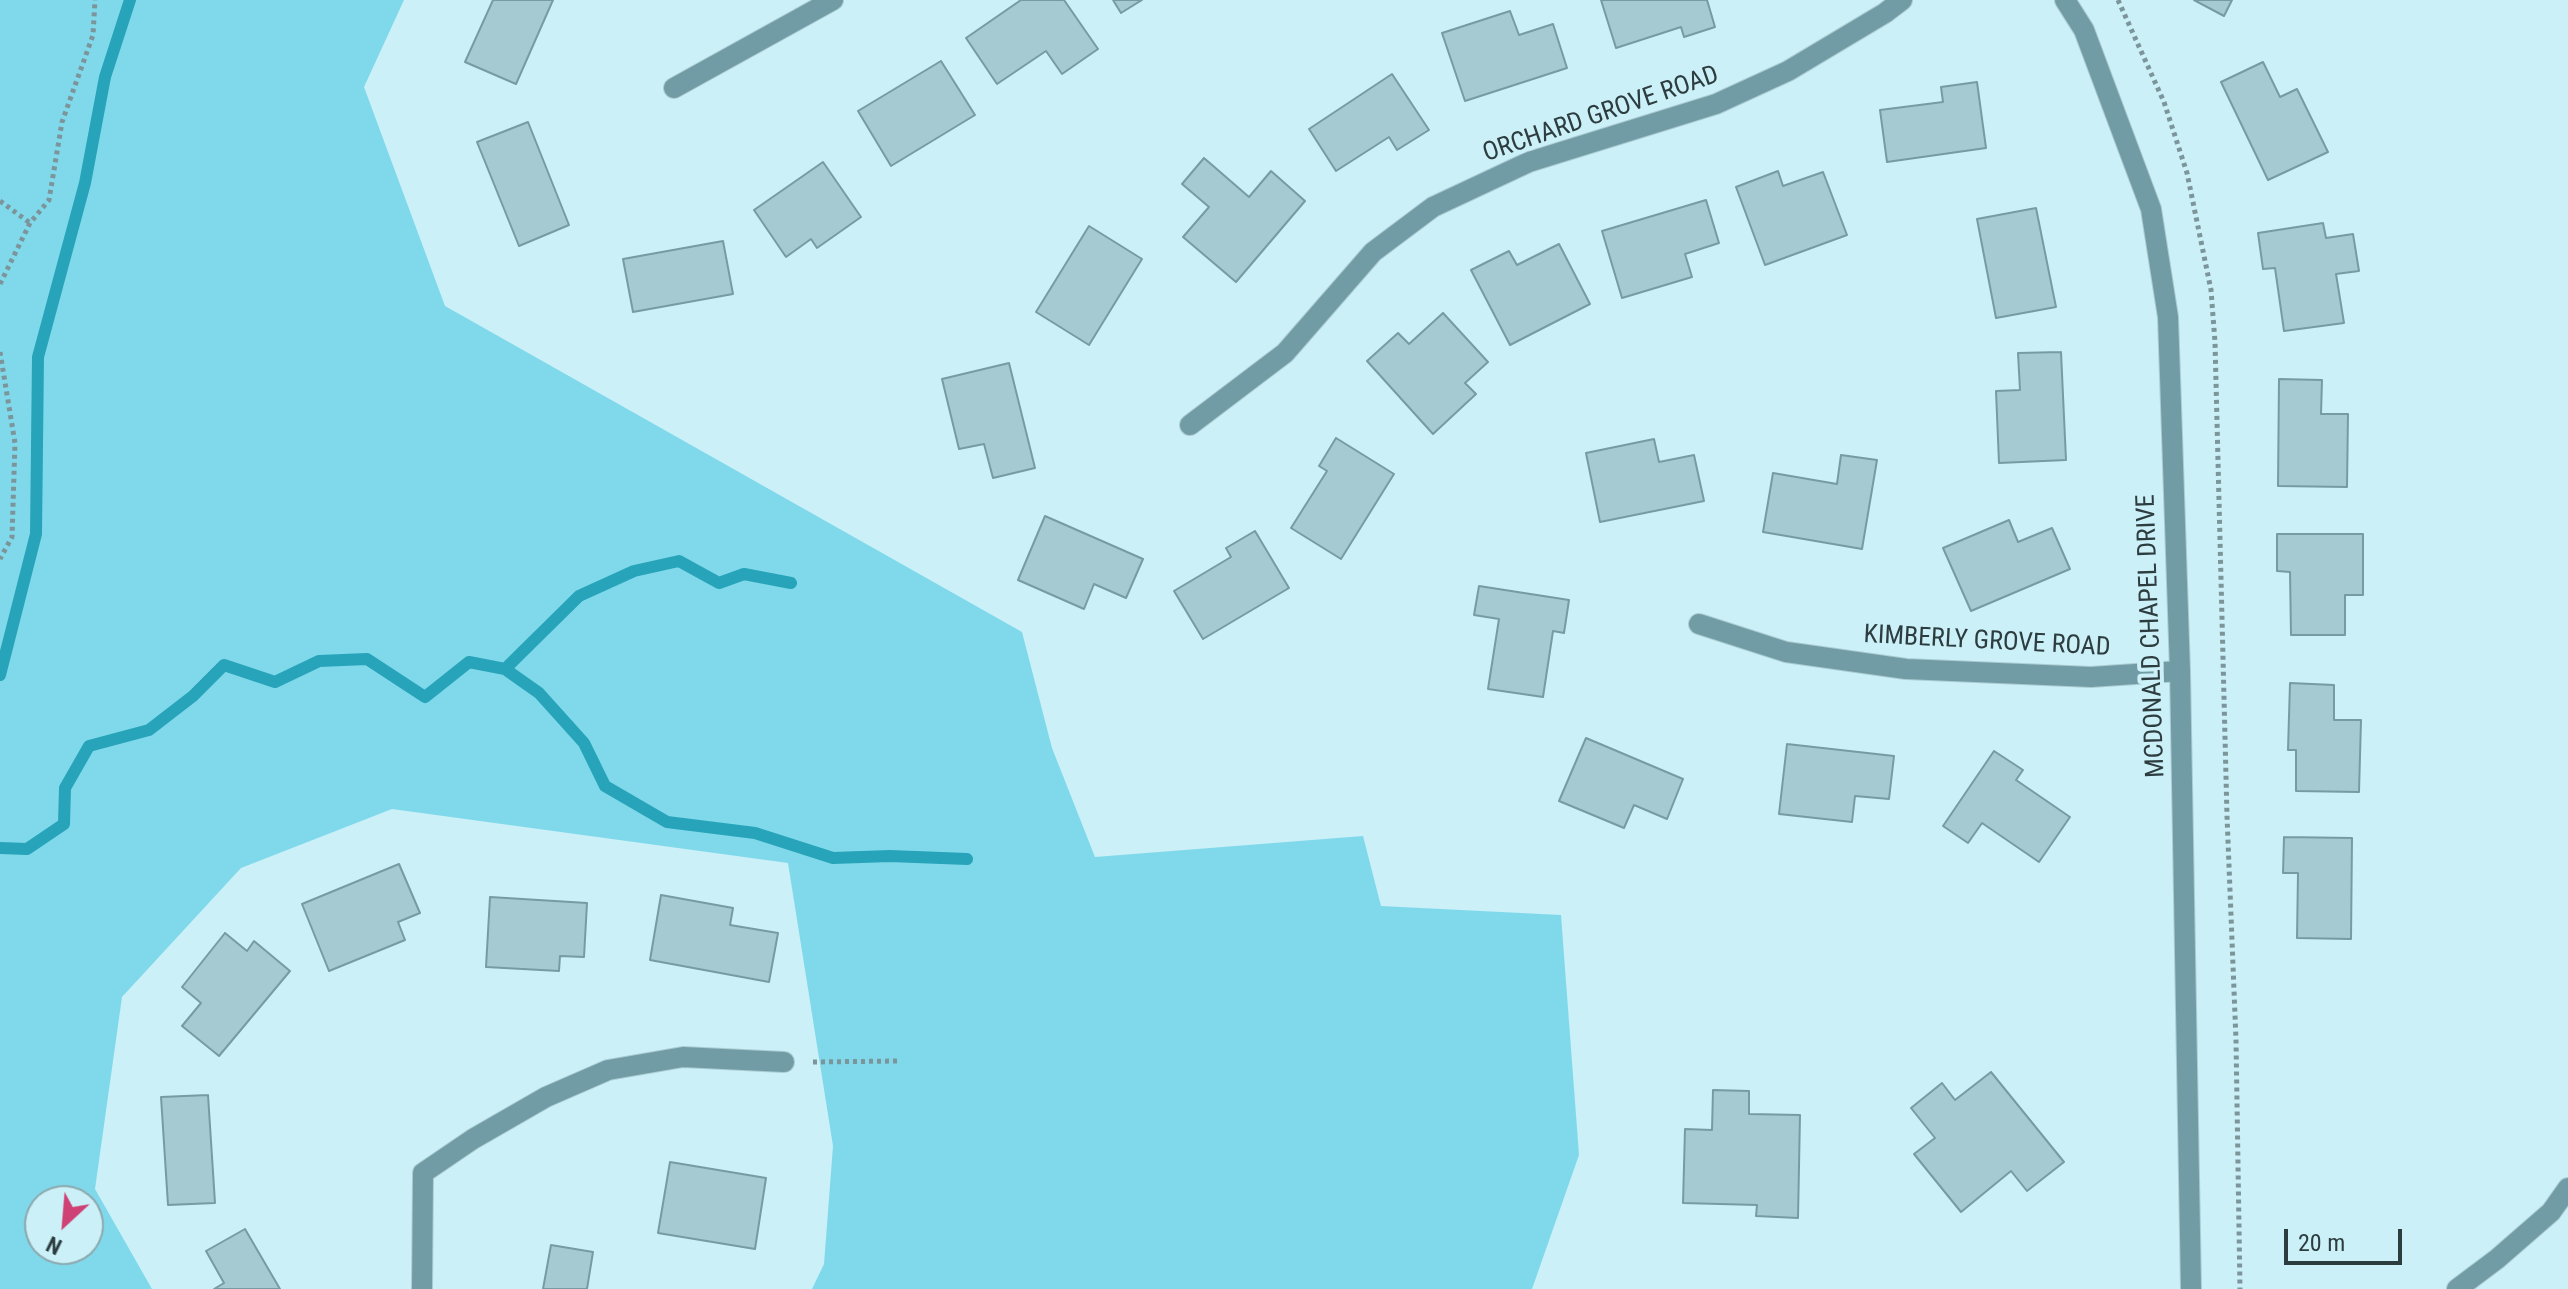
<!DOCTYPE html>
<html>
<head>
<meta charset="utf-8">
<style>
  body { margin:0 }
  #map { position:relative; width:2568px; height:1289px; overflow:hidden; background:#cbf0f8; font-family:"Roboto Condensed",sans-serif }
  canvas { display:block }
  .north { position:absolute; left:24px; top:1185px; width:80px; height:80px; box-sizing:border-box; background:#cbf0f8; border:2px solid #8ca8ae; border-radius:50%; rotate:206deg; font-size:22px; font-weight:700; line-height:32px; text-align:center; color:#2d3c3f }
  .north::after { content:''; display:block; margin:auto; width:28px; height:36px; background:#ce4275; clip-path:polygon(50% 0,100% 100%,50% 72%,0 100%) }
  .scale { position:absolute; left:2284px; top:1229px; width:118px; height:36px; box-sizing:border-box; border:4px solid #2d3c3f; border-top:0; padding-left:10px; font-size:24px; line-height:28px; white-space:nowrap; color:#2d3c3f; -webkit-text-stroke:6px #cbf0f8; paint-order:stroke }
</style>
</head>
<body>
<div id="map">
<canvas width="2568" height="1289"></canvas>
<div class="north">N</div>
<div class="scale">20 m</div>
</div>
<script>
const context = document.querySelector('canvas').getContext('2d');
context.lineJoin = 'round';
function fillPath(path, color) {
  context.fillStyle = color;
  context.fill(path, 'evenodd');
}
function shape(rows) {
  const path = new Path2D();
  for (const r of rows) {
    path.moveTo(r[0], r[1]);
    for (let i = 2; i < r.length; i += 2) path.lineTo(r[i], r[i + 1]);
  }
  return path;
}
function strokePath(path, color, width, dash) {
  context.strokeStyle = color;
  context.lineWidth = width;
  context.lineCap = dash ? 'butt' : 'round';
  context.setLineDash(dash || []);
  context.stroke(path);
}
function drawText(font, color, halo, rows, align = 'center') {
  context.font = font + ' "Roboto Condensed",sans-serif';
  context.lineWidth = 8;
  context.setLineDash([]);
  context.textBaseline = 'middle';
  context.strokeStyle = halo;
  context.fillStyle = color;
  for (const [text, x, y, turn = 0] of rows) {
    context.save();
    context.translate(x, y);
    context.rotate((+turn || 0) * Math.PI / 180);
    context.textAlign = isNaN(turn) ? turn : align;
    if (halo) context.strokeText(text, 0, 0);
    context.fillText(text, 0, 0);
    context.restore();
  }
}
fillPath(shape([
  [0,0,404,0,364,87,445,306,1022,632,1052,748,1095,857,1363,836,1381,906,1561,915,1579,1155,1532,1289,812,1289,824,1264,833,1146,788,863,392,809,241,868,122,997,95,1189,152,1289,0,1289],
  [40,1201,88,1201,88,1249,40,1249]
]), '#80d9eb');
strokePath(shape([
  [505,669,539,693,584,743,605,786,667,822,755,833,833,858,890,856,967,859],
  [0,675,36,534,38,357,85,183,105,77,130,0],
  [0,848,27,849,64,824,65,788,89,746,149,730,193,696,224,665,275,682,319,661,367,659,425,697,469,662,505,669,579,596,634,571,679,561,719,583,744,574,791,583]
]), '#27a4b9', 12);
const building = shape([
  [493,0,553,0,516,84,465,62,493,0],
  [1021,0,1064,0,1098,49,1062,74,1046,51,997,84,966,38,1021,0],
  [1113,0,1142,0,1121,13,1113,0],
  [1601,0,1707,0,1715,27,1684,37,1681,27,1616,48,1601,0],
  [2194,0,2232,0,2224,16,2194,0],
  [1510,11,1519,35,1553,24,1567,68,1465,101,1442,33,1510,11],
  [941,61,975,115,891,166,858,111,941,61],
  [2263,62,2280,97,2297,89,2328,152,2268,180,2221,82,2263,62],
  [1392,74,1429,130,1397,150,1389,137,1336,171,1309,129,1392,74],
  [1977,82,1986,148,1887,162,1880,110,1943,102,1941,87,1977,82],
  [528,122,569,225,519,246,477,142,528,122],
  [1204,158,1249,197,1271,171,1305,201,1236,282,1183,237,1209,207,1182,184,1204,158],
  [823,162,861,217,817,248,811,239,786,257,754,210,823,162],
  [1778,171,1783,186,1823,172,1847,235,1765,265,1736,187,1778,171],
  [1706,200,1719,243,1685,254,1692,277,1622,298,1602,231,1706,200],
  [2036,208,2056,307,1996,318,1977,219,2036,208],
  [2323,223,2326,238,2353,234,2359,271,2336,274,2344,323,2284,331,2275,268,2263,269,2258,233,2323,223],
  [1089,226,1142,259,1089,345,1036,312,1089,226],
  [723,241,733,294,633,312,623,259,723,241],
  [1559,244,1590,304,1510,345,1471,270,1509,251,1517,265,1559,244],
  [1443,313,1488,362,1465,383,1476,394,1433,434,1367,361,1398,333,1409,344,1443,313],
  [2061,352,2066,460,1999,463,1996,391,2020,390,2018,353,2061,352],
  [1009,363,1035,468,993,478,984,444,959,449,942,379,1009,363],
  [2279,379,2322,380,2321,414,2348,414,2347,487,2278,486,2279,379],
  [1336,438,1394,474,1341,559,1291,528,1327,471,1319,466,1336,438],
  [1654,439,1659,462,1694,455,1704,501,1600,522,1586,453,1654,439],
  [1841,455,1877,460,1862,549,1763,532,1773,473,1837,484,1841,455],
  [1045,516,1143,559,1126,598,1094,584,1084,609,1018,580,1045,516],
  [2009,520,2018,542,2052,528,2070,569,1971,611,1943,548,2009,520],
  [1255,531,1289,588,1203,639,1174,591,1231,557,1226,548,1255,531],
  [2277,534,2363,534,2363,595,2345,595,2345,635,2291,635,2290,572,2277,571,2277,534],
  [1479,586,1569,600,1564,633,1553,631,1543,697,1488,689,1499,619,1474,615,1479,586],
  [2290,683,2334,685,2334,720,2361,720,2359,792,2296,791,2296,750,2288,750,2290,683],
  [1586,738,1683,779,1667,819,1634,805,1624,828,1559,801,1586,738],
  [1787,744,1894,756,1889,799,1855,796,1852,822,1779,814,1787,744],
  [1994,751,2023,770,2016,780,2070,817,2039,862,1982,823,1968,843,1943,826,1994,751],
  [2284,837,2352,838,2351,939,2297,938,2298,873,2283,873,2284,837],
  [399,864,420,913,398,922,405,940,329,971,302,904,399,864],
  [661,895,733,908,730,925,778,933,769,982,650,960,661,895],
  [490,897,587,903,584,957,560,956,559,971,486,967,490,897],
  [225,933,247,951,254,941,290,971,219,1056,182,1026,201,1003,182,987,225,933],
  [1991,1072,2064,1162,2027,1191,2011,1171,1961,1212,1914,1154,1935,1138,1911,1108,1942,1083,1955,1100,1991,1072],
  [1713,1090,1749,1091,1749,1114,1800,1115,1798,1218,1756,1216,1757,1205,1683,1203,1685,1129,1712,1130,1713,1090],
  [208,1095,215,1203,168,1205,161,1097,208,1095],
  [670,1162,766,1178,755,1249,658,1233,670,1162],
  [245,1229,280,1289,214,1289,224,1283,206,1251,245,1229],
  [551,1245,593,1252,587,1289,543,1289,551,1245]
]);
fillPath(building, '#a6cad2');
strokePath(building, '#789ba3', 2);
const minor = shape([
  [2065,0,2084,30,2151,209,2168,317,2180,671,2191,1289],
  [674,88,833,0],
  [1190,425,1285,353,1373,252,1433,207,1529,162,1716,104,1788,71,1885,13,1902,0],
  [1699,624,1786,652,1906,669,2091,677,2180,671],
  [422,1289,423,1173,473,1139,546,1097,608,1070,683,1057,784,1062],
  [2457,1289,2497,1259,2551,1212,2568,1188]
]);
strokePath(minor, '#abccd3', 22);
strokePath(shape([
  [2118,0,2164,102,2187,173,2211,290,2215,342,2227,816,2236,1040,2240,1289],
  [0,201,30,223],
  [0,284,30,223,49,200,62,122,93,35,95,0],
  [0,352,15,443,12,537,0,559],
  [813,1062,897,1061]
]), '#7b959a', 5, [4, 4]);
strokePath(minor, '#729ca5', 20);
drawText('26px', '#2d3c3f', '#cbf0f8', [
  ["ORCHARD GROVE ROAD",1601,115,-19],
  ["MCDONALD CHAPEL DRIVE",2152,636,-92],
  ["KIMBERLY GROVE ROAD",1987,642,3]
]);
</script>
</body>
</html>
